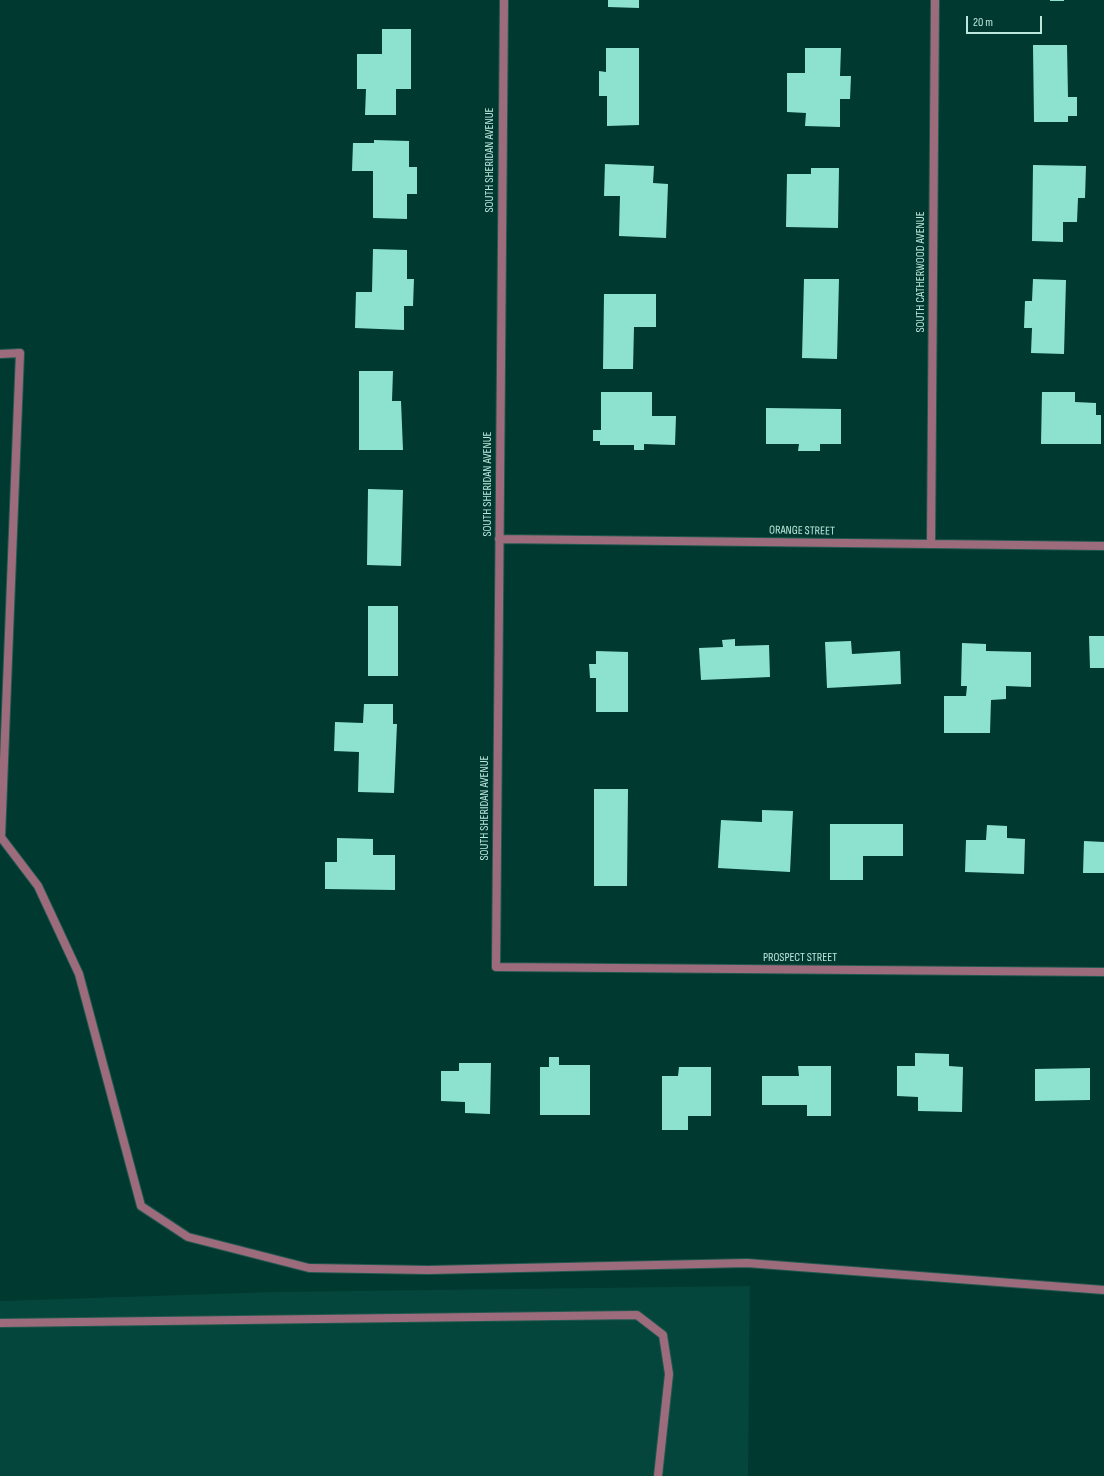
<!DOCTYPE html>
<html>
<head>
<meta charset="utf-8">
<style>
  body { margin:0 }
  #map { position:relative; width:1104px; height:1476px; overflow:hidden; background:#003930; font-family:"Sofia Sans Condensed",sans-serif }
  canvas { display:block }
  .scale { position:absolute; left:966px; top:16px; width:76px; height:18px; box-sizing:border-box; border:2px solid #bbe7dc; border-top:0; padding-left:5px; font-size:12px; line-height:14px; white-space:nowrap; color:#bbe7dc; -webkit-text-stroke:3px #003930; paint-order:stroke }
</style>
</head>
<body>
<div id="map">
<canvas width="1104" height="1476"></canvas>
<div class="scale">20 m</div>
</div>
<script>
const context = document.querySelector('canvas').getContext('2d');
context.lineJoin = 'round';
function fillPath(path, color) {
  context.fillStyle = color;
  context.fill(path, 'evenodd');
}
function shape(rows) {
  const path = new Path2D();
  for (const r of rows) {
    path.moveTo(r[0], r[1]);
    for (let i = 2; i < r.length; i += 2) path.lineTo(r[i], r[i + 1]);
  }
  return path;
}
function strokePath(path, color, width, dash) {
  context.strokeStyle = color;
  context.lineWidth = width;
  context.lineCap = dash ? 'butt' : 'round';
  context.setLineDash(dash || []);
  context.stroke(path);
}
function drawText(font, color, halo, rows, align = 'center') {
  context.font = font + ' "Sofia Sans Condensed",sans-serif';
  context.lineWidth = 4;
  context.setLineDash([]);
  context.textBaseline = 'middle';
  context.strokeStyle = halo;
  context.fillStyle = color;
  for (const [text, x, y, turn = 0] of rows) {
    context.save();
    context.translate(x, y);
    context.rotate((+turn || 0) * Math.PI / 180);
    context.textAlign = isNaN(turn) ? turn : align;
    if (halo) context.strokeText(text, 0, 0);
    context.fillText(text, 0, 0);
    context.restore();
  }
}
fillPath(shape([
  [750,1286,748,1476,0,1476,0,1301,275,1292]
]), '#04463b');
fillPath(shape([
  [608,0,639,0,639,8,608,7],
  [1050,0,1064,0,1064,1,1050,1],
  [382,29,411,29,411,89,396,89,396,115,365,115,366,89,357,89,357,54,382,54],
  [1033,45,1067,45,1068,97,1077,97,1077,116,1068,116,1068,122,1034,122],
  [606,48,639,48,639,125,607,126,607,96,599,96,599,71,606,72],
  [805,48,841,48,840,76,851,76,850,99,840,99,840,127,805,126,806,113,787,112,787,73,805,73],
  [374,140,409,141,409,167,417,167,417,194,407,194,407,219,373,218,373,171,352,171,353,143,374,143],
  [605,164,654,166,653,183,668,184,666,238,619,236,620,196,604,196],
  [1033,165,1086,166,1085,198,1078,198,1077,222,1063,222,1063,242,1032,241],
  [811,168,839,168,838,228,786,227,787,174,811,174],
  [373,249,407,250,407,279,414,279,413,306,404,306,404,330,355,328,356,292,372,292],
  [804,279,839,279,837,359,802,358],
  [1033,279,1066,280,1064,354,1031,353,1032,328,1024,328,1025,301,1032,301],
  [604,294,656,294,656,327,634,327,633,369,603,369],
  [359,371,393,371,392,401,401,401,403,450,359,450],
  [601,392,652,392,652,416,676,416,675,445,644,444,644,450,634,450,634,445,600,445,600,441,593,441,593,430,601,430],
  [1042,392,1075,392,1075,402,1096,403,1096,415,1101,415,1101,444,1041,444],
  [766,408,841,409,841,444,820,444,820,451,798,451,799,444,766,444],
  [368,489,403,490,401,566,367,565],
  [368,606,398,606,398,676,368,676],
  [1089,636,1104,636,1104,668,1090,668],
  [735,639,735,646,769,645,770,677,701,680,699,648,723,647,722,640],
  [851,641,852,654,900,651,901,684,827,688,825,642],
  [962,643,986,644,986,651,1031,652,1031,687,1006,686,1006,699,991,700,990,733,944,733,944,696,966,696,967,686,961,686],
  [596,651,628,652,628,712,596,712,596,678,590,678,589,664,596,664],
  [364,704,393,704,393,724,397,724,394,793,358,792,359,752,334,751,335,722,363,723],
  [594,789,628,789,627,886,594,886],
  [762,810,793,811,790,872,718,868,721,820,762,822],
  [830,824,903,824,903,856,863,856,863,880,830,880],
  [987,825,1007,826,1007,838,1025,839,1024,874,965,872,966,840,986,840],
  [337,838,373,839,373,855,395,855,395,890,325,889,325,862,337,862],
  [1084,841,1104,842,1104,873,1083,873],
  [915,1053,949,1054,949,1066,963,1067,962,1112,918,1111,918,1097,897,1096,897,1066,915,1066],
  [549,1057,559,1057,559,1065,590,1065,590,1115,540,1115,540,1067,549,1067],
  [459,1063,491,1063,490,1114,465,1113,465,1102,441,1101,441,1071,459,1071],
  [798,1066,831,1066,831,1116,807,1116,807,1105,762,1105,762,1076,799,1076],
  [679,1067,711,1067,711,1116,688,1116,688,1130,662,1130,662,1076,678,1076],
  [1090,1068,1090,1100,1035,1101,1035,1069]
]), '#8de2cf');
const service = shape([
  [0,354,20,353,1,837],
  [0,836,38,886,79,974,141,1206,188,1237,309,1268,428,1270,747,1263,1104,1290],
  [0,1323,637,1315,663,1335,669,1374,658,1476]
]);
const minor = shape([
  [504,0,496,967,1104,972],
  [499,539,1104,546],
  [931,544,935,0]
]);
strokePath(service, '#22584f', 10);
strokePath(minor, '#22584f', 10);
strokePath(service, '#9d6c7c', 8);
strokePath(minor, '#9d6c7c', 8);
drawText('12px', '#bbe7dc', '#003930', [
  ["SOUTH SHERIDAN AVENUE",490,160,-90],
  ["SOUTH CATHERWOOD AVENUE",921,272,-90],
  ["SOUTH SHERIDAN AVENUE",488,484,-90],
  ["ORANGE STREET",802,531,1],
  ["SOUTH SHERIDAN AVENUE",485,808,-90],
  ["PROSPECT STREET",800,958]
]);
</script>
</body>
</html>
